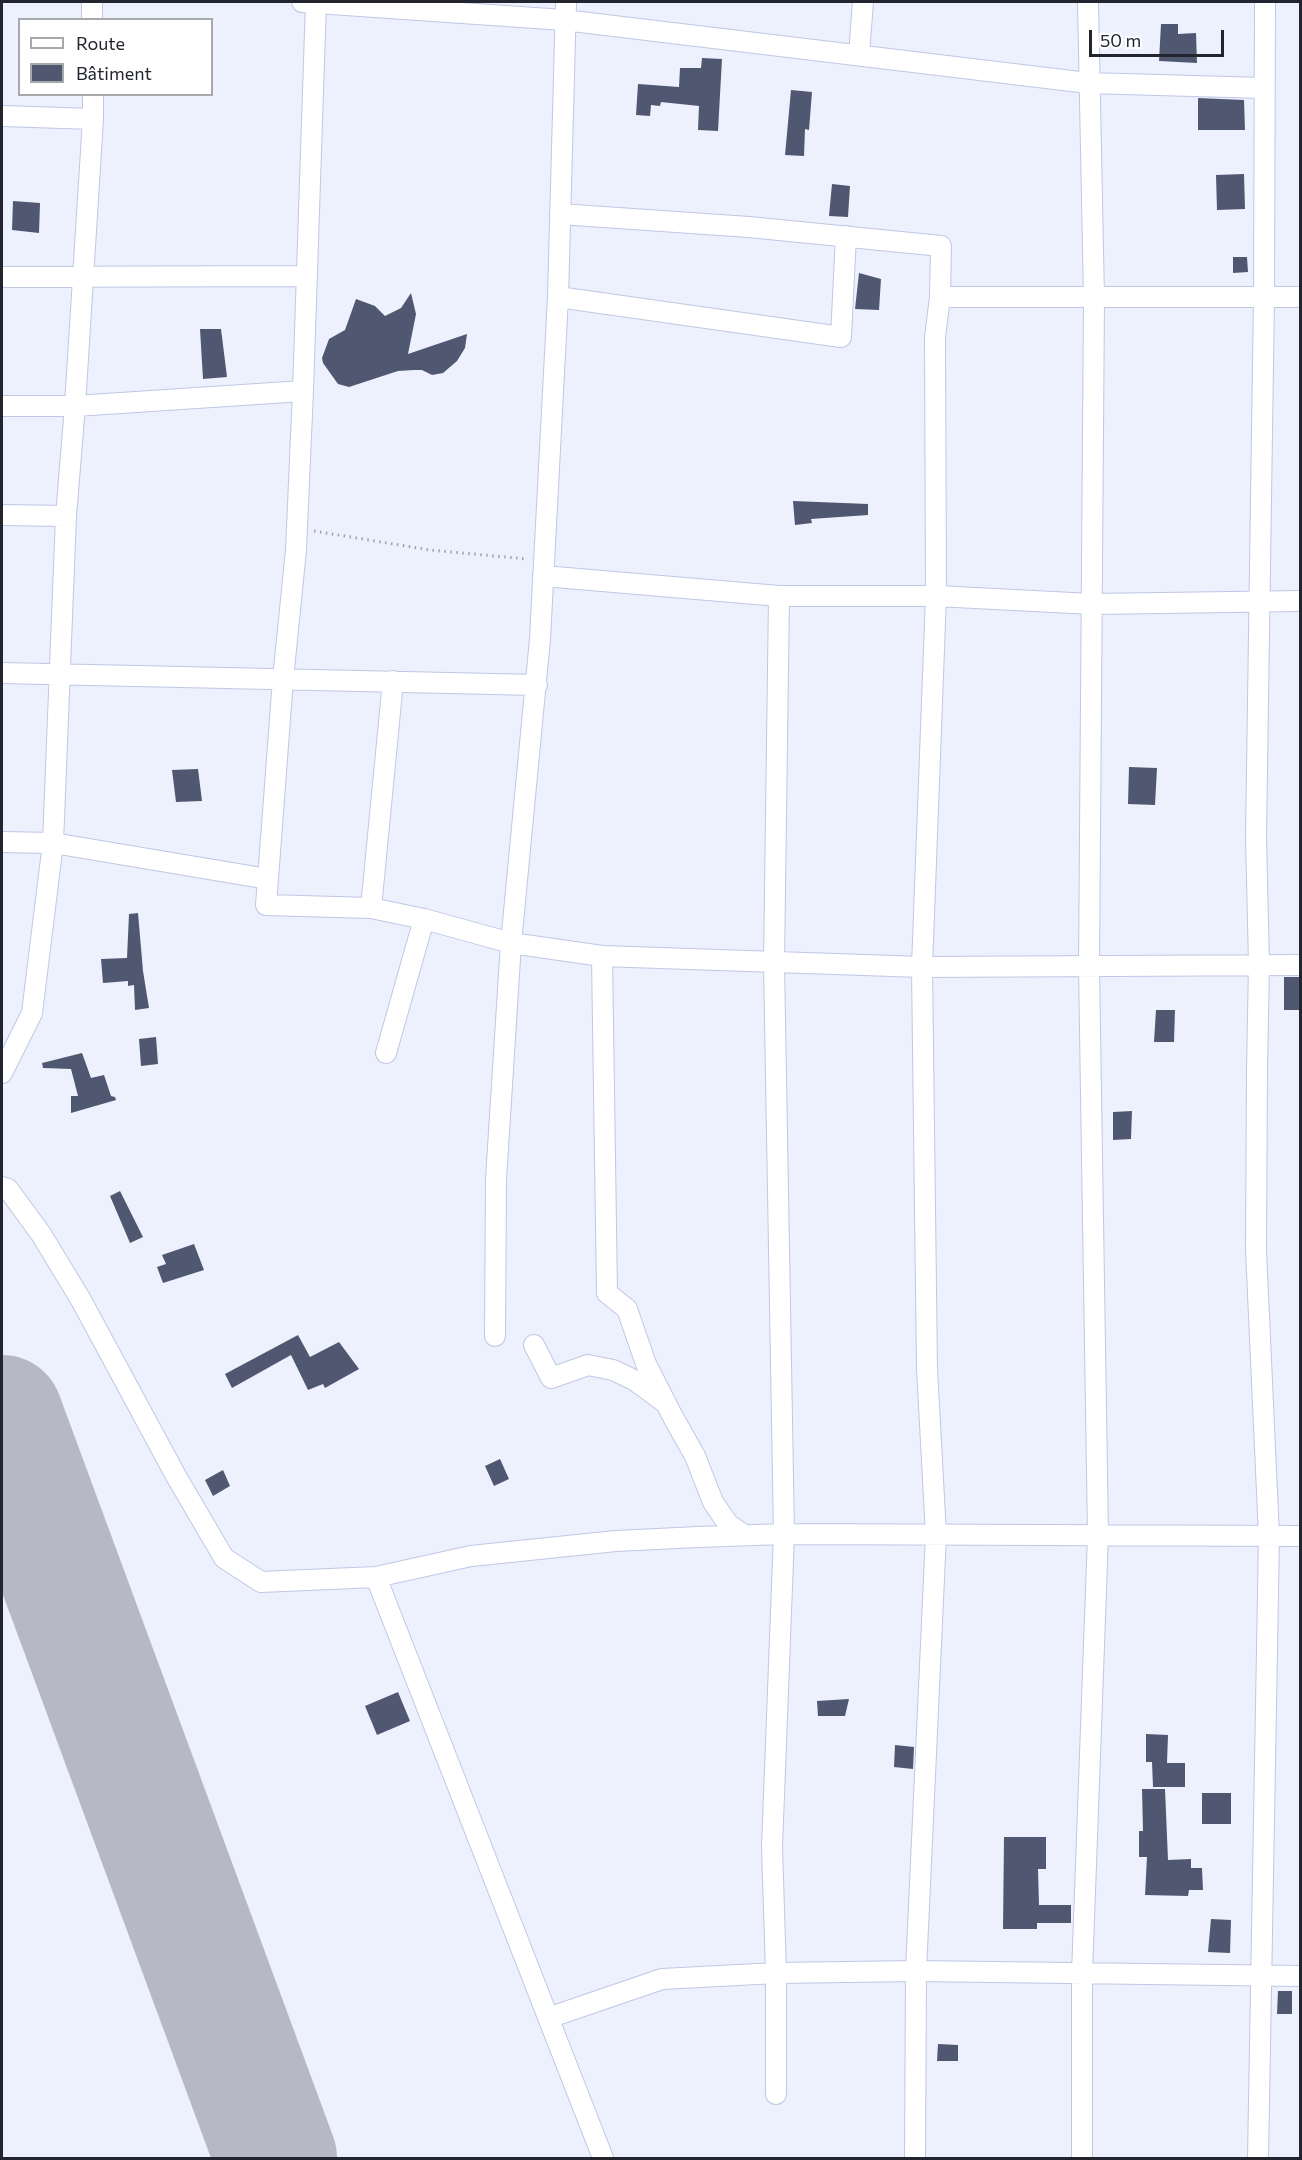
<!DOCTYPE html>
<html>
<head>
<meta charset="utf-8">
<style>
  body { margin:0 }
  #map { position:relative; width:1302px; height:2160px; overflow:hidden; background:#edf1fd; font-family:Commissioner,sans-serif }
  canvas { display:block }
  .frame { position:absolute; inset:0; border:3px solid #222530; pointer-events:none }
  .legend { position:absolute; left:18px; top:18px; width:195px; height:78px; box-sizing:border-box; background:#fff; border:2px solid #a7a8ac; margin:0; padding:8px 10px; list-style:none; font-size:18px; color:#222530 }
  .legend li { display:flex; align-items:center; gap:12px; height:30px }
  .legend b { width:30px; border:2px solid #a7a8ac }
  .scale { position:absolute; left:1089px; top:30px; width:135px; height:27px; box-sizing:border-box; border:3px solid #222530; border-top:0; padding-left:8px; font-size:18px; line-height:21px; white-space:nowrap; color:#222530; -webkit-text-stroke:4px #fff; paint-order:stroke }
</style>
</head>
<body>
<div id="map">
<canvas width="1302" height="2160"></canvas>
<div class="frame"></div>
<ul class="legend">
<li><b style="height:8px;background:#fff"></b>Route</li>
<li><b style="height:16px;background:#505771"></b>Bâtiment</li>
</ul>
<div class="scale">50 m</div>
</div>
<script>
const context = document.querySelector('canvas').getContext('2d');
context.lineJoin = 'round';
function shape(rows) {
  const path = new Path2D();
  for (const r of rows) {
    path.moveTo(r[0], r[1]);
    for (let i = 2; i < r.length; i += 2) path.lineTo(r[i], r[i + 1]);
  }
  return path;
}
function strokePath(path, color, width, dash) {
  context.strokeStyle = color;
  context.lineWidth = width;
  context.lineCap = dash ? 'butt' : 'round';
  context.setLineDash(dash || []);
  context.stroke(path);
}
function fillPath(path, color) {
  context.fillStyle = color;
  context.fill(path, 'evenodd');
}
strokePath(shape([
  [2,1416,276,2158]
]), '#b6b9c5', 122);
fillPath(shape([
  [1161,24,1178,24,1178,34,1196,33,1197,63,1159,61],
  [702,58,722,59,718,131,698,130,699,106,661,102,660,106,651,105,650,116,636,115,638,84,679,87,680,68,701,68],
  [791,90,812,92,809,130,805,129,804,156,785,155],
  [1198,98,1244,100,1245,130,1198,130],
  [1244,174,1245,209,1217,210,1216,175],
  [832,184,850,186,848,217,829,216],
  [13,201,40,203,39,233,12,230],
  [1233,257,1247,257,1248,272,1233,273],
  [859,273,881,279,879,310,855,309],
  [411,293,416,314,408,354,467,334,465,348,457,361,443,373,432,375,422,370,414,370,398,371,349,387,338,384,323,363,322,358,329,339,345,330,356,299,375,306,385,316,401,308],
  [200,329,221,329,227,377,203,379],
  [793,501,868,504,868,515,811,519,812,523,795,525],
  [1129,767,1157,768,1155,805,1128,804],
  [198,769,202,801,176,802,172,770],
  [138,913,143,971,149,1008,135,1010,134,985,128,986,128,981,103,983,101,959,127,958,129,914],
  [1284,977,1300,977,1300,1010,1284,1010],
  [1156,1010,1175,1010,1174,1042,1154,1042],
  [156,1037,158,1064,141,1066,139,1039],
  [82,1053,91,1078,104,1075,111,1096,115,1097,116,1100,71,1113,71,1096,78,1096,71,1069,43,1068,42,1063],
  [1132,1111,1131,1139,1113,1140,1113,1112],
  [120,1191,143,1237,130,1243,110,1196],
  [194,1244,204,1270,163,1283,157,1267,166,1264,162,1255],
  [298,1335,310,1357,339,1342,359,1369,325,1388,323,1384,308,1390,291,1355,232,1388,225,1374],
  [500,1459,509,1479,494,1486,485,1466],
  [223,1470,230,1486,213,1496,205,1480],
  [398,1692,410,1721,377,1735,365,1706],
  [849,1699,845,1716,818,1716,817,1701],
  [1146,1734,1168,1735,1167,1763,1185,1763,1185,1787,1153,1787,1152,1762,1146,1762],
  [895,1745,914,1747,913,1769,894,1767],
  [1142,1789,1165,1789,1168,1860,1191,1859,1191,1868,1202,1868,1203,1890,1189,1890,1188,1896,1145,1895,1147,1857,1139,1857,1139,1831,1143,1831],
  [1202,1793,1231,1793,1231,1824,1202,1824],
  [1004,1837,1046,1837,1046,1869,1038,1869,1039,1905,1071,1905,1071,1923,1037,1923,1037,1929,1003,1929],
  [1211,1919,1231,1920,1230,1953,1208,1952],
  [1278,1991,1292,1991,1292,2014,1277,2014],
  [938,2044,958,2045,958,2061,937,2061]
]), '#505771');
const minor = shape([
  [92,2,92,20],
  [302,2,564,20,1088,83,1264,88],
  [316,2,303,391,296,550,283,679,266,905,371,908,424,919,511,943,602,956,922,967,1300,965],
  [859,54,863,2],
  [2,116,93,119],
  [560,214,749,227,941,246,940,297,1300,297],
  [2,277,306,276],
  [558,297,841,337,846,236],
  [2,406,75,406,303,391],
  [2,515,66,516],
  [543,576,779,596,936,596,1092,604,1300,601],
  [2,673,537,685],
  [2,842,53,843,268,879],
  [371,908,393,681],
  [602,956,607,1293,627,1309,646,1364,673,1417,695,1456,713,1502,728,1524,744,1535],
  [386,1053,424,919],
  [2,1073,32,1013,53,843,66,516,75,406,93,119,93,94],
  [2,1187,8,1189,41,1234,81,1300,176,1476,224,1558,261,1582,376,1577,471,1556,616,1541,698,1537,784,1534,1300,1536],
  [495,1336,496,1179,511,943,540,639,558,297,566,2],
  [534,1345,551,1378,588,1365,613,1370,634,1380,664,1402],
  [376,1577,603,2158],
  [548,2018,662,1979,776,1973,916,1971,1300,1976],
  [776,2094,776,1973,772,1847,784,1534,774,963,779,596],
  [915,2158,916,1971,936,1535,927,1369,922,967,936,596,935,337,940,297],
  [1082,2158,1082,1974,1098,1535,1089,967,1094,298,1088,2],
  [1258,2158,1269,1536,1256,1250,1257,1069,1259,964,1256,837,1264,297,1265,2]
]);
strokePath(minor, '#bfc7e5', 22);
strokePath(shape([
  [314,531,430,550,527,559]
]), '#9fa2ae', 3, [1.5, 4.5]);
strokePath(minor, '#fff', 20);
</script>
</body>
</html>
